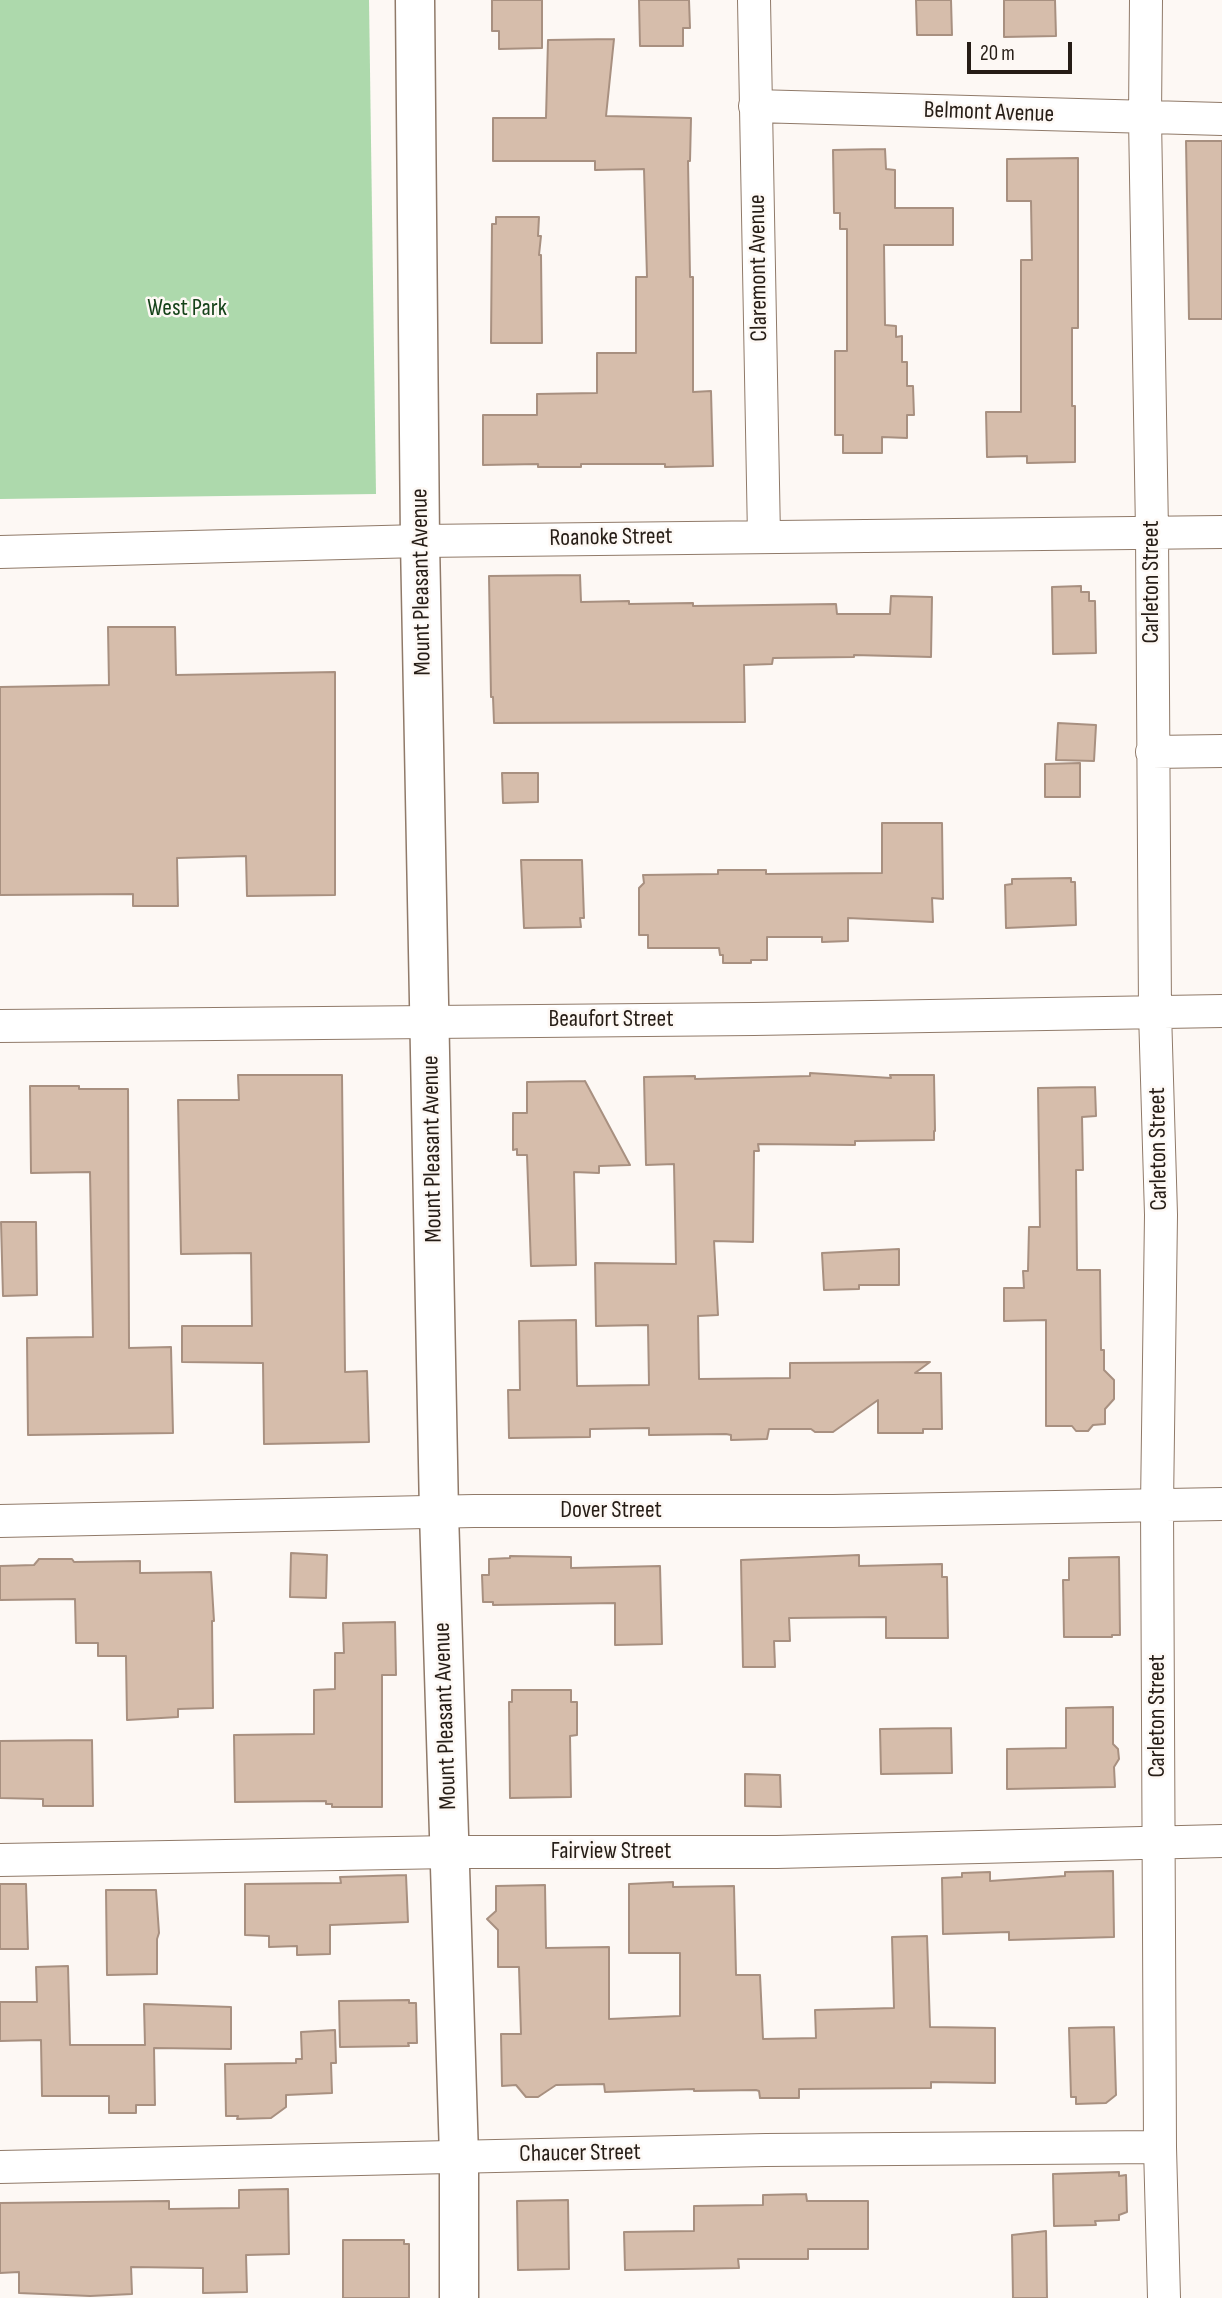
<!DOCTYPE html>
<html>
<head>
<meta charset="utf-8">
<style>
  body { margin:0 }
  #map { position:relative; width:1222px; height:2298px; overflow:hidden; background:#fdf8f4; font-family:"Sofia Sans Condensed",sans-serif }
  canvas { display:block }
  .scale { position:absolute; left:967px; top:42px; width:105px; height:32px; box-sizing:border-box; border:4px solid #261d16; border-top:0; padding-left:9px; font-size:21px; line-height:24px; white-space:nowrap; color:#261d16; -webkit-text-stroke:5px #fdf8f4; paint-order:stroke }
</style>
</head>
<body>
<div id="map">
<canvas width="1222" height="2298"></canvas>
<div class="scale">20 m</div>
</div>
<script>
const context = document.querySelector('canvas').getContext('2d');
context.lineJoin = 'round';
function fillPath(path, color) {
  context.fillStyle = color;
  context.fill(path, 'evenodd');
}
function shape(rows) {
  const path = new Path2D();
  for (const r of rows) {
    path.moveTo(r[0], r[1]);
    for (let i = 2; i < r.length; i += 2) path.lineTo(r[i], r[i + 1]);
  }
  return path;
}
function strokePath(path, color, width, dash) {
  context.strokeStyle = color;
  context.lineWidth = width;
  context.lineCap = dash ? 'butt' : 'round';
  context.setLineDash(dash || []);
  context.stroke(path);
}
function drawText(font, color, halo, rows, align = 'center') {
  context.font = font + ' "Sofia Sans Condensed",sans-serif';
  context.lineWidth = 5;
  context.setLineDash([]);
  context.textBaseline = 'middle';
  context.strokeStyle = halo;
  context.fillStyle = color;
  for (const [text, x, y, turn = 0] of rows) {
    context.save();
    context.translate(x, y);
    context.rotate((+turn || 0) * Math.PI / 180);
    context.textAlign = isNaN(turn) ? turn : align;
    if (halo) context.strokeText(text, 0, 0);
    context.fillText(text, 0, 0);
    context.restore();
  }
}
fillPath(shape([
  [0,0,369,0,376,494,0,499]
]), '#add9ac');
const building = shape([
  [492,0,542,0,542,48,499,49,499,31,492,31,492,0],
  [639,0,689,0,690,28,683,28,683,46,640,46,639,0],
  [916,0,951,0,952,35,917,35,916,0],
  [1004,0,1055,0,1056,36,1004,37,1004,0],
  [614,39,606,116,691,118,690,161,688,161,690,277,693,277,693,392,711,391,713,466,665,467,665,464,581,464,581,467,538,467,538,464,483,465,483,415,537,415,537,394,597,393,597,353,636,353,636,277,647,277,644,169,595,170,595,161,493,161,493,118,546,118,548,40,614,39],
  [1186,141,1222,141,1222,319,1189,319,1186,141],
  [885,149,886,169,895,170,895,208,953,208,953,245,884,245,885,325,896,326,896,337,902,336,902,362,907,362,907,386,913,386,914,415,907,415,907,438,882,437,882,453,843,453,843,435,835,435,835,351,847,351,847,229,840,229,840,213,834,213,833,150,885,149],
  [1078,158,1078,328,1072,328,1072,406,1075,406,1075,462,1027,463,1027,456,987,457,986,412,1021,412,1021,260,1032,260,1031,201,1007,201,1007,159,1078,158],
  [496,217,539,217,538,236,541,236,539,255,541,255,542,343,491,343,492,224,496,224,496,217],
  [580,575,581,602,629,601,629,604,693,603,693,606,836,604,837,614,890,614,891,596,932,597,931,657,854,655,854,657,773,658,772,664,744,665,745,722,494,723,493,697,491,697,489,576,580,575],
  [1081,586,1081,592,1089,592,1089,601,1095,601,1096,653,1053,654,1052,587,1081,586],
  [108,627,175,627,176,675,335,672,335,895,247,896,246,856,177,858,178,906,133,906,133,894,0,895,0,687,109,685,108,627],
  [1058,723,1096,725,1094,761,1056,760,1058,723],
  [1080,763,1080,797,1045,797,1045,764,1080,763],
  [502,773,538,773,538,802,503,803,502,773],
  [882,823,942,823,943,899,932,898,933,922,848,918,848,941,822,942,822,937,767,937,767,960,751,960,751,963,723,963,723,955,720,955,719,948,648,948,648,935,639,935,639,888,644,883,643,875,718,874,718,870,766,870,766,874,882,873,882,823],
  [521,860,582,860,584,918,580,918,581,927,524,928,521,860],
  [1071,878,1071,882,1075,882,1076,925,1006,928,1005,885,1012,884,1012,879,1071,878],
  [810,1073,891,1078,890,1075,934,1075,935,1131,934,1131,934,1140,855,1141,855,1145,758,1144,759,1151,754,1151,753,1242,714,1241,718,1315,698,1316,699,1379,790,1378,790,1363,930,1362,915,1373,941,1373,942,1429,923,1429,923,1433,878,1433,878,1400,833,1432,815,1432,811,1429,769,1429,767,1439,731,1440,731,1435,726,1434,649,1435,649,1428,590,1429,590,1437,509,1438,508,1390,520,1390,519,1321,576,1320,577,1386,649,1385,648,1325,596,1326,595,1263,676,1264,674,1164,646,1165,644,1077,695,1076,695,1079,810,1076,810,1073],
  [238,1075,342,1075,345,1372,367,1371,369,1442,264,1444,263,1363,182,1362,182,1326,252,1326,251,1253,181,1254,178,1100,239,1100,238,1075],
  [585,1081,630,1165,599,1166,599,1173,574,1172,576,1265,531,1266,527,1155,517,1155,517,1149,513,1150,513,1113,527,1113,527,1082,585,1081],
  [30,1086,79,1086,79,1089,128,1089,129,1348,171,1347,173,1433,28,1435,27,1338,93,1337,90,1172,31,1173,30,1086],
  [1095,1087,1096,1116,1082,1117,1083,1170,1076,1170,1077,1270,1100,1270,1101,1350,1104,1350,1104,1370,1114,1380,1114,1399,1105,1409,1105,1424,1093,1425,1088,1431,1076,1431,1072,1426,1046,1426,1046,1320,1004,1321,1004,1288,1024,1288,1023,1271,1028,1271,1029,1227,1040,1227,1038,1088,1095,1087],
  [1,1222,36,1222,37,1295,3,1296,1,1222],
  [899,1249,899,1285,859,1285,859,1289,824,1290,822,1253,899,1249],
  [291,1553,327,1555,326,1598,290,1597,291,1553],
  [859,1555,859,1566,942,1564,942,1577,947,1577,948,1638,886,1638,886,1617,789,1618,790,1641,774,1641,775,1667,743,1667,741,1560,859,1555],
  [510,1556,571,1557,571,1568,660,1566,662,1644,615,1645,615,1603,493,1605,493,1602,483,1602,482,1575,489,1575,489,1559,510,1558,510,1556],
  [1119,1557,1120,1635,1112,1635,1112,1637,1064,1637,1063,1580,1069,1580,1069,1558,1119,1557],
  [39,1559,72,1559,74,1562,140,1561,140,1573,211,1572,214,1621,212,1621,213,1708,178,1709,178,1717,127,1720,126,1656,98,1656,98,1643,76,1643,75,1599,0,1600,0,1566,34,1565,39,1559],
  [395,1622,396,1675,382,1675,382,1807,332,1807,332,1804,326,1804,326,1801,235,1802,234,1735,314,1734,314,1690,335,1689,335,1653,344,1653,343,1623,395,1622],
  [512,1690,571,1690,571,1702,577,1702,577,1735,570,1736,571,1797,510,1798,509,1702,512,1702,512,1690],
  [1113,1707,1113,1744,1118,1749,1119,1759,1114,1767,1115,1787,1007,1789,1007,1749,1066,1748,1066,1708,1113,1707],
  [951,1728,952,1773,881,1774,880,1729,951,1728],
  [92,1740,93,1806,43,1806,43,1799,0,1798,0,1741,92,1740],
  [745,1774,780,1775,781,1807,745,1806,745,1774],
  [1113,1871,1114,1937,1009,1940,1009,1932,943,1934,942,1878,962,1877,962,1873,990,1872,990,1881,1065,1876,1065,1872,1113,1871],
  [406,1875,408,1922,330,1925,330,1954,297,1955,297,1946,269,1947,269,1936,245,1935,245,1884,341,1883,340,1877,406,1875],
  [673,1882,673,1887,734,1886,736,1975,760,1975,763,2039,816,2038,815,2010,894,2008,892,1937,927,1936,930,2027,995,2028,995,2083,931,2082,931,2088,799,2089,799,2098,760,2098,759,2091,756,2090,694,2091,694,2089,605,2092,604,2084,556,2085,538,2097,526,2097,516,2085,502,2086,501,2034,521,2034,519,1967,498,1967,498,1930,487,1919,496,1911,496,1886,545,1885,546,1948,609,1947,609,2019,680,2016,680,1953,629,1953,629,1884,673,1882],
  [0,1884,26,1884,28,1949,0,1949,0,1884],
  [106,1890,156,1890,159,1933,157,1939,157,1974,107,1975,106,1890],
  [68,1966,70,2045,145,2045,144,2004,231,2007,231,2049,154,2048,155,2105,136,2105,136,2113,109,2113,109,2096,42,2096,41,2040,0,2041,0,2002,37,2002,36,1967,68,1966],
  [409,2000,409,2003,416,2003,417,2043,408,2043,409,2046,340,2047,339,2001,409,2000],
  [1114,2027,1116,2095,1106,2103,1076,2104,1076,2097,1071,2097,1069,2028,1114,2027],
  [335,2030,336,2063,331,2063,332,2093,286,2095,286,2107,271,2118,237,2119,238,2116,226,2116,225,2064,296,2063,296,2059,302,2059,301,2032,335,2030],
  [1119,2172,1119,2176,1126,2175,1127,2212,1119,2215,1119,2220,1095,2221,1096,2225,1054,2226,1053,2174,1119,2172],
  [288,2189,289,2254,246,2255,247,2292,203,2293,203,2268,131,2267,132,2294,90,2296,19,2293,19,2272,0,2273,0,2203,169,2201,169,2209,239,2208,239,2190,288,2189],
  [806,2194,807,2201,868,2201,868,2249,808,2249,808,2259,738,2259,739,2268,625,2270,624,2232,694,2231,694,2206,763,2205,763,2195,806,2194],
  [568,2200,569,2269,518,2270,517,2201,568,2200],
  [1046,2231,1047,2298,1013,2298,1012,2235,1046,2231],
  [343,2240,404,2240,404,2244,409,2244,409,2298,343,2298,343,2240]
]);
fillPath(building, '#d6bdab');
strokePath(building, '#a89080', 2);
const minor = shape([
  [754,0,764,537],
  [1146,0,1145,118,1152,532,1155,1012,1161,1215,1157,1505,1160,2147,1164,2298],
  [755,106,1222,119],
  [0,552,420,541,1222,532],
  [1152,752,1222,751],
  [0,1026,754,1019,1222,1011],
  [0,1521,474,1511,833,1511,1222,1504],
  [0,1860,451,1852,777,1852,1222,1841],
  [0,2167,766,2150,1160,2147]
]);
const secondary = shape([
  [415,0,420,541,439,1513,459,2156,459,2298]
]);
strokePath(minor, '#907a69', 34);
strokePath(secondary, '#907a69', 41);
strokePath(minor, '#fff', 32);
strokePath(secondary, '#fff', 38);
drawText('24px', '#261d16', '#fdf8f4', [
  ["Belmont Avenue",989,113,2],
  ["Claremont Avenue",759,268,-91],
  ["Roanoke Street",611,538,-1],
  ["Mount Pleasant Avenue",422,582,-91],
  ["Carleton Street",1152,582,-90],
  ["Beaufort Street",611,1020],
  ["Mount Pleasant Avenue",433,1149,-91],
  ["Carleton Street",1159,1149,-91],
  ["Dover Street",611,1511],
  ["Mount Pleasant Avenue",446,1716,-92],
  ["Carleton Street",1158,1716,-90],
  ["Fairview Street",611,1852],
  ["Chaucer Street",580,2154,-1]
]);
drawText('24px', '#154219', '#fdf8f4', [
  ["West Park",187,309]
]);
</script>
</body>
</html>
